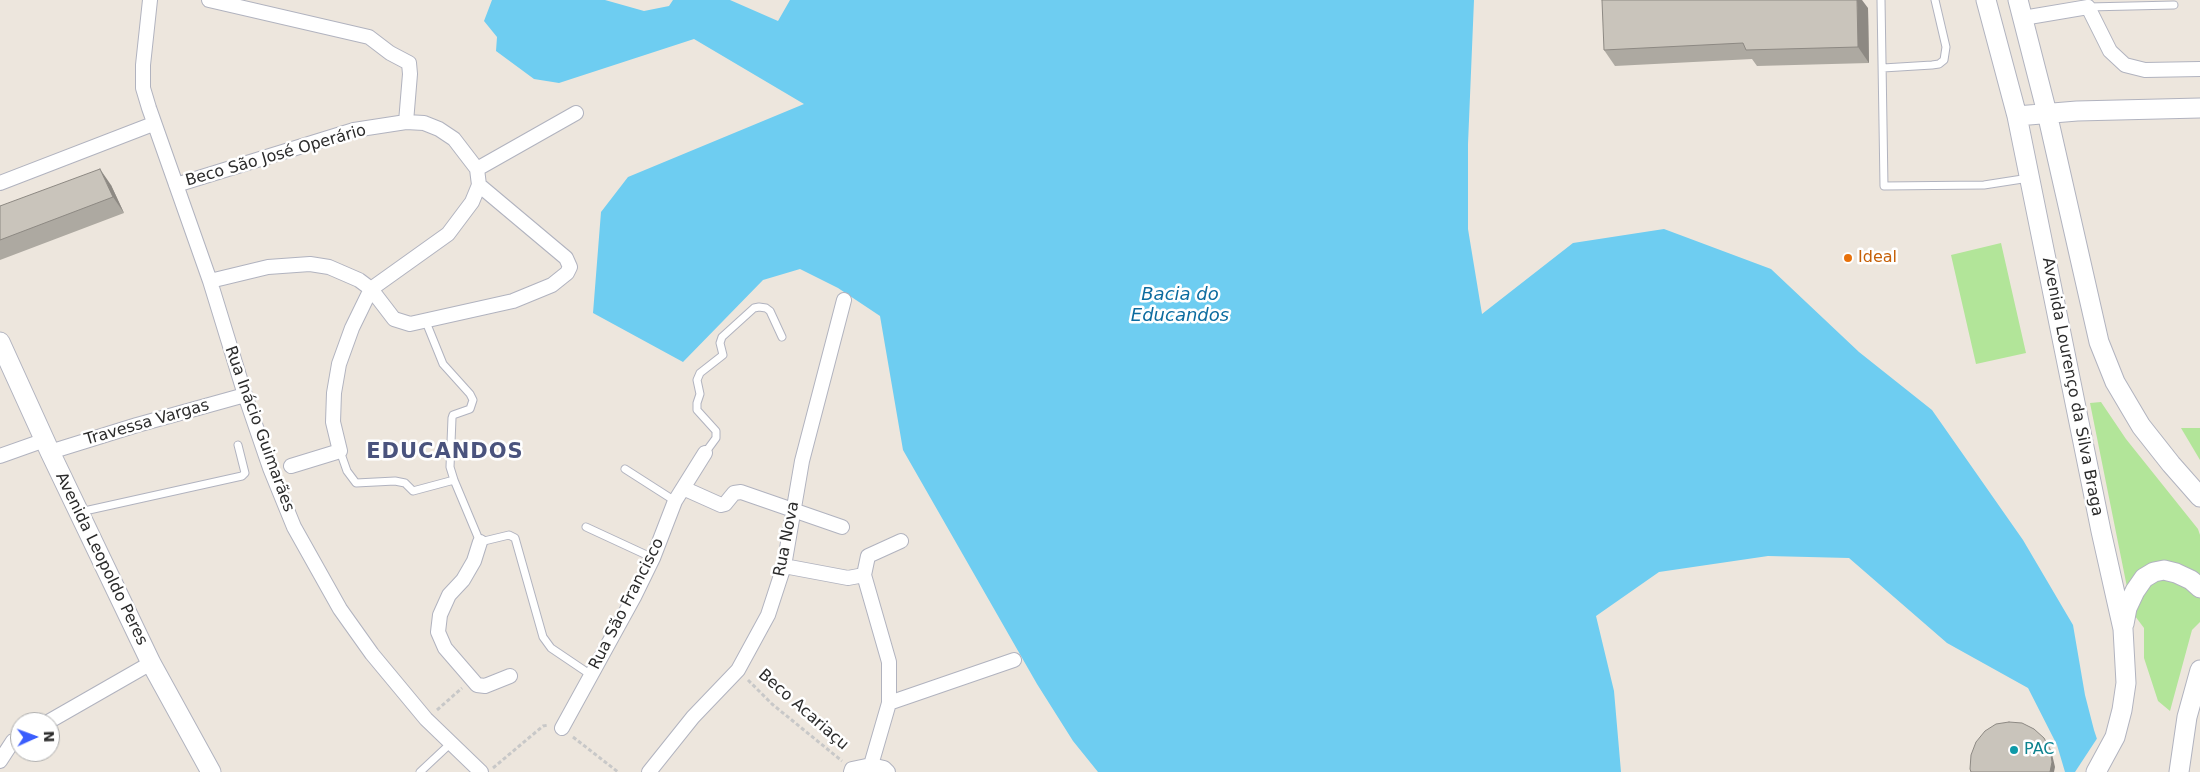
<!DOCTYPE html>
<html>
<head>
<meta charset="utf-8">
<style>
  body { margin:0 }
  #map { position:relative; width:2200px; height:772px; overflow:hidden; background:#ede6dd; font-family:"DejaVu Sans",sans-serif }
  canvas { display:block }
  .north { position:absolute; left:10px; top:712px; width:50px; height:50px; box-sizing:border-box; background:#fff; border:1px solid #aaa; border-radius:50%; rotate:88deg; font-size:14px; font-weight:700; line-height:20px; text-align:center; color:#2b2b2b }
  .north::after { content:''; display:block; margin:auto; width:18px; height:22px; background:#3a5dfd; clip-path:polygon(50% 0,100% 100%,50% 72%,0 100%) }
</style>
</head>
<body>
<div id="map">
<canvas width="2200" height="772"></canvas>
<div class="north">N</div>
</div>
<script>
const context = document.querySelector('canvas').getContext('2d');
context.lineJoin = 'round';
function fillPath(path, color) {
  context.fillStyle = color;
  context.fill(path, 'evenodd');
}
function shape(rows) {
  const path = new Path2D();
  for (const r of rows) {
    path.moveTo(r[0], r[1]);
    for (let i = 2; i < r.length; i += 2) path.lineTo(r[i], r[i + 1]);
  }
  return path;
}
function strokePath(path, color, width, dash) {
  context.strokeStyle = color;
  context.lineWidth = width;
  context.lineCap = dash ? 'butt' : 'round';
  context.setLineDash(dash || []);
  context.stroke(path);
}
function drawText(font, color, halo, rows, align = 'center') {
  context.font = font + ' "DejaVu Sans",sans-serif';
  context.lineWidth = 5;
  context.setLineDash([]);
  context.textBaseline = 'middle';
  context.strokeStyle = halo;
  context.fillStyle = color;
  for (const [text, x, y, turn = 0] of rows) {
    context.save();
    context.translate(x, y);
    context.rotate((+turn || 0) * Math.PI / 180);
    context.textAlign = isNaN(turn) ? turn : align;
    if (halo) context.strokeText(text, 0, 0);
    context.fillText(text, 0, 0);
    context.restore();
  }
}
fillPath(shape([
  [2001,243,2026,353,1976,364,1951,255],
  [2101,402,2126,439,2198,529,2200,535,2200,622,2192,630,2170,711,2158,701,2144,658,2144,628,2132,612,2090,403],
  [2181,428,2200,428,2200,460]
]), '#b2e599');
fillPath(shape([
  [492,0,605,0,644,11,669,6,673,0,730,0,778,21,790,0,1474,0,1468,144,1468,229,1482,314,1573,243,1664,229,1771,269,1859,352,1932,410,2023,540,2073,625,2085,695,2094,730,2108,772,2065,772,2057,745,2028,688,1947,643,1849,558,1768,556,1659,572,1596,616,1614,691,1621,772,1098,772,1073,741,1037,684,903,450,880,316,838,288,800,269,763,280,683,362,593,313,601,212,628,177,804,104,694,39,559,83,534,79,496,51,497,37,484,21]
]), '#6ecdf1');
fillPath(shape([
  [2098,737,2108,772,2075,772]
]), '#ede6dd');
const lane = shape([
  [1881,0,1884,186,1984,185,2029,178],
  [2088,7,2174,5],
  [1883,68,1932,65,1939,64,1944,60,1946,47,1935,0],
  [426,322,443,364,470,394,473,400,470,409,453,415,452,418,450,467,454,480,480,542,509,535,515,538,543,637,551,648,591,675],
  [340,451,347,471,356,483,395,481,405,483,413,491,454,480],
  [705,453,716,438,716,431,697,410,697,403,700,394,697,380,700,373,723,355,720,343,722,337,754,308,759,307,766,308,770,311,782,337],
  [625,469,675,501],
  [80,512,242,476,245,473,238,445],
  [586,527,653,558],
  [420,772,451,743]
]);
const street = shape([
  [150,0,143,65,143,88,149,108,210,281,245,395,270,468,294,527,340,609,372,654,426,719,481,772],
  [209,0,369,37,390,53,409,63,410,74,406,122],
  [2023,18,2088,7,2110,51,2125,65,2145,70,2200,69],
  [0,183,153,124],
  [176,185,354,130,406,122,424,123,439,129,454,139,477,169],
  [210,281,268,267,310,264,329,267,359,280,371,289,394,319,410,324,513,301,552,285,567,273,570,267,566,258,479,185],
  [50,452,137,425,245,395],
  [0,456,45,440],
  [291,466,340,451,333,422,334,393,339,364,352,328,371,289,448,234,472,202,479,185,477,169,576,113],
  [683,488,721,505,725,504,734,493,741,492,842,527],
  [480,542,474,561,463,580,449,595,440,615,438,632,445,648,477,685,485,686,510,676],
  [784,566,848,578,864,575],
  [889,703,1014,660],
  [48,722,151,663],
  [562,728,634,597,653,558,675,501,705,453],
  [0,761,13,741],
  [871,765,884,768,888,772],
  [649,772,693,717,738,670,768,615,784,566,802,461,844,300],
  [851,772,852,769,871,765,889,703,889,662,864,575,868,556,901,541]
]);
const secondary = shape([
  [1986,0,2017,116,2101,531,2123,629,2126,683,2122,710,2115,737,2096,772],
  [2018,0,2047,113,2099,342,2115,382,2141,426,2171,464,2200,497],
  [2017,116,2077,111,2200,108],
  [0,342,50,452,151,663,211,772],
  [2124,624,2127,608,2135,591,2144,578,2154,572,2164,570,2176,573,2191,580,2200,588],
  [2179,772,2187,717,2200,670]
]);
strokePath(lane, '#b1b3bf', 9);
strokePath(street, '#b1b3bf', 16);
strokePath(secondary, '#b1b3bf', 21);
strokePath(shape([
  [748,680,772,704,842,761],
  [437,710,462,688],
  [573,737,618,772],
  [493,768,543,726,549,725]
]), '#c8c8c8', 3, [4, 2.5]);
strokePath(lane, '#fff', 7);
strokePath(street, '#fff', 14);
strokePath(secondary, '#fff', 19);
fillPath(shape([
  [1868,8,1869,63,1757,66,1752,59,1615,66,1604,50],
  [111,185,124,213,0,260,0,206]
]), '#ada9a1');
fillPath(shape([
  [1857,0,1862,0,1868,8,1869,63,1858,47],
  [100,169,111,185,124,213,113,197],
  [2044,738,2052,754,2055,767,2054,772,2050,772]
]), '#8d8983');
const building = shape([
  [1602,0,1857,0,1858,47,1746,50,1743,43,1604,50,1602,0],
  [100,169,113,197,0,240,0,206,100,169],
  [2009,722,2022,723,2034,729,2044,738,2050,749,2052,762,2050,772,1971,772,1970,769,1971,755,1976,742,1985,731,1996,724,2009,722]
]);
fillPath(building, '#c9c4bb');
strokePath(building, '#8d8983', 1);
for (const [x, y, r, color] of [
  [1848,258,5,"#e8710a"],
  [2014,750,5,"#0f9aa8"]
]) {
  const dot = new Path2D();
  dot.arc(x, y, r, 0, 2 * Math.PI);
  context.fillStyle = color;
  context.fill(dot);
  strokePath(dot, '#fff', 2);
}
drawText('16px', '#2b2b2b', '#fff', [
  ["Beco São José Operário",276,156,-16],
  ["Avenida Lourenço da Silva Braga",2072,387,79],
  ["Travessa Vargas",147,423,-16],
  ["Rua Inácio Guimarães",259,429,70],
  ["Rua Nova",787,539,-79],
  ["Avenida Leopoldo Peres",101,559,64],
  ["Rua São Francisco",627,604,-63],
  ["Beco Acariaçu",803,710,41]
]);
drawText('16px', '#c56008', '#fff', [
  ["Ideal",1858,258]
], 'left');
drawText('16px', '#0d838f', '#fff', [
  ["PAC",2024,750]
], 'left');
drawText('italic 18px', '#0b6b9f', '#fff', [
  ["Bacia do",1180,295],
  ["Educandos",1180,316]
]);
context.letterSpacing = '1px';
drawText('bold 21px', '#4a537d', '#fff', [
  ["EDUCANDOS",445,453]
]);
context.letterSpacing = '0px';
</script>
</body>
</html>
